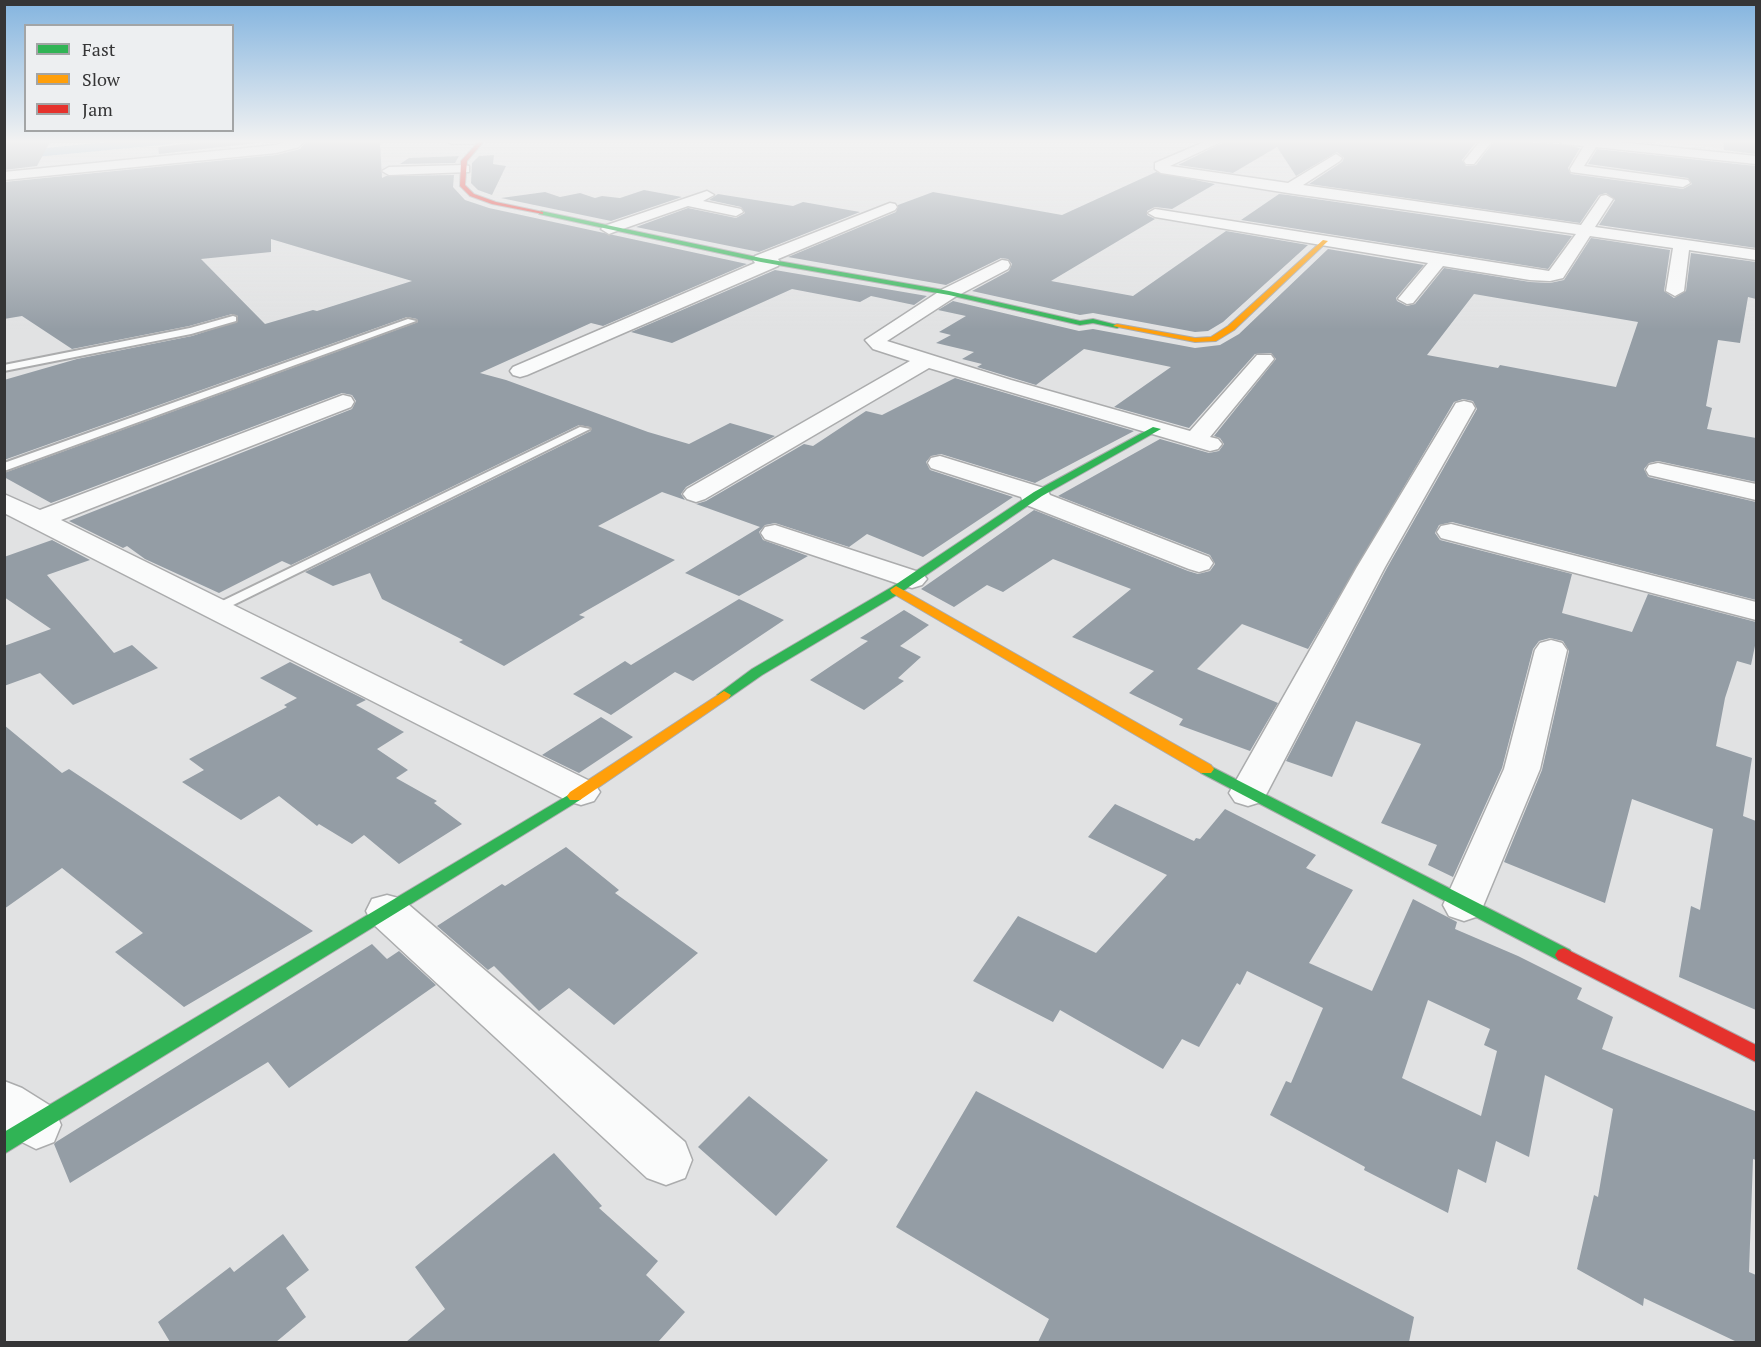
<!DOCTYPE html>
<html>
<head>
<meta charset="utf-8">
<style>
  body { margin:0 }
  #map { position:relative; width:1761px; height:1347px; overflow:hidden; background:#e1e2e3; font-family:"PT Serif",serif }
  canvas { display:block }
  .frame { position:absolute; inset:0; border:6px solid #353536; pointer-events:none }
  .legend { position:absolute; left:24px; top:24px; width:210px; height:108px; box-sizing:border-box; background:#edeff1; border:2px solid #a3a5a6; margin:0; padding:8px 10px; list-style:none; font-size:18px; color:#353536 }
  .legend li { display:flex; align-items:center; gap:12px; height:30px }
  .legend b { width:30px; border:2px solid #a3a5a6 }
</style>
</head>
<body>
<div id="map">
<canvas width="1761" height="1347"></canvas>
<div class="frame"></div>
<ul class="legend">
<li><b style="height:8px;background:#30b455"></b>Fast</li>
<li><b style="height:8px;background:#ff9f0a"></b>Slow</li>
<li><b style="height:8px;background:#e5322d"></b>Jam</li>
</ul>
</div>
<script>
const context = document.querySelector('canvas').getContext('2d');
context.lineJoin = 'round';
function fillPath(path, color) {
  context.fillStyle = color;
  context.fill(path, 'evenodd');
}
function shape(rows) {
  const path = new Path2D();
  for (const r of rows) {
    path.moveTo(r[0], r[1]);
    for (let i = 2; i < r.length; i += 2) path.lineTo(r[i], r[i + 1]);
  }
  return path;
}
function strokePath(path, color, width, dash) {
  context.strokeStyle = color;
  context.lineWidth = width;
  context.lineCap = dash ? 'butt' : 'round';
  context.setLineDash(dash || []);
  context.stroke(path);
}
fillPath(shape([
  [1633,140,1756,140,1756,152]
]), '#e6d9d6');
fillPath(shape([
  [128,140,179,140,172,144,4,160,4,152,128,140]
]), '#8cb4d2');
fillPath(shape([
  [4,140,51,140,37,166,4,170],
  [217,140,284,140,159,154,158,147],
  [307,140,380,140,382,178,386,176,454,175,453,187,465,200,489,208,747,264,603,326,591,323,480,373,506,380,648,432,689,444,730,423,775,436,686,487,681,494,685,500,662,492,598,526,675,560,579,615,585,617,504,666,459,642,463,640,382,599,370,573,333,586,305,572,591,431,590,427,579,425,291,565,282,561,219,593,145,559,127,546,123,548,69,521,352,409,356,401,352,395,342,393,51,503,4,477,4,473,418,322,417,319,407,317,4,460,4,380,77,359,192,336,238,321,238,316,232,314,189,326,72,349,22,316,4,319,4,182,276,155,300,149],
  [271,239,412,281,317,311,313,310,265,324,201,259,271,252],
  [1228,140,1478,140,1462,160,1466,166,1476,165,1495,140,1560,144,1580,148,1568,168,1571,174,1683,189,1692,184,1688,178,1588,164,1597,149,1756,166,1756,248,1599,225,1615,200,1606,193,1599,195,1580,223,1309,184,1342,162,1344,158,1337,152,1296,176,1277,147,1233,173,1178,165],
  [1723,140,1756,140,1756,154,1724,150],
  [494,155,493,164,506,166,492,195,478,190,471,183,472,163,479,156],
  [459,156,455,163,400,164,409,158],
  [1156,172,1215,184,1172,209,1155,207,1147,211,1147,215,1155,219,1051,281,1133,296,1226,231,1308,245,1223,322,1208,331,1195,332,1093,313,1080,315,972,291,1009,271,1012,264,1008,259,1001,258,946,285,788,257,896,212,898,205,933,192,1062,215],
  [644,190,682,197,611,221,501,198,545,192,560,197,580,193,595,198,602,196,620,198],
  [718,194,793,206,803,202,860,212,759,252,636,227,688,208,736,218,745,213,741,207,709,200],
  [1279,194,1288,195,1572,236,1548,269,1241,220],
  [1591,238,1670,250,1664,291,1674,298,1686,291,1691,253,1756,262,1756,299,1748,297,1740,343,1718,340,1706,406,1712,408,1707,429,1756,438,1756,482,1658,461,1649,463,1644,469,1648,477,1756,502,1756,600,1452,522,1439,525,1435,533,1440,540,1572,574,1562,613,1632,632,1648,594,1756,622,1756,641,1751,665,1737,661,1725,698,1716,746,1752,758,1743,816,1756,821,1756,1010,1679,977,1691,906,1700,910,1713,829,1632,799,1605,903,1504,862,1542,770,1569,651,1563,641,1550,638,1539,641,1533,649,1502,768,1453,877,1428,865,1437,845,1381,823,1421,744,1356,721,1332,777,1286,761,1387,568,1477,409,1473,401,1463,399,1454,402,1308,649,1242,624,1197,669,1278,703,1250,751,1179,725,1183,719,1129,693,1154,671,1072,637,1131,589,1053,559,1003,592,987,585,954,607,921,589,1034,510,1188,571,1198,574,1210,571,1215,564,1210,555,1058,496,1160,439,1209,453,1219,451,1224,444,1220,438,1214,436,1276,359,1271,353,1255,354,1189,428,1114,407,1171,367,1084,349,1036,385,977,367,982,364,962,359,974,352,936,343,951,335,939,332,966,316,938,310,953,301,1079,331,1093,329,1195,348,1220,345,1239,334,1328,249,1424,265,1396,298,1397,301,1407,306,1415,304,1444,268,1530,282,1550,283,1564,280],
  [1474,294,1638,322,1616,387,1500,365,1498,368,1427,355],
  [775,270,927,296,914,305,871,296,860,302,792,289,672,343,631,332],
  [955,378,1134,431,1035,483,941,454,931,456,926,462,930,470,1013,497,923,557,867,534,849,547,775,523,765,525,759,532,763,540,808,556,739,596,685,573,760,527,696,504,706,501,804,444,813,446,866,411,882,415],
  [52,540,90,560,47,575,114,653,132,645,158,668,73,705,40,673,4,686,4,646,51,629,4,597,4,557],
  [739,599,784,620,693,681,675,672,611,715,573,694,625,661,631,665],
  [904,610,929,625,900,646,921,657,898,678,904,681,864,710,810,680,868,641,860,638],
  [290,662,366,700,356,705,404,732,377,749,408,770,396,778,437,801,434,803,462,824,399,864,364,835,352,844,319,824,317,826,279,796,241,820,182,782,204,770,189,759,287,707,284,705,297,698,260,678],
  [601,717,633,737,579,773,542,755],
  [4,725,62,773,69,769,313,931,184,1007,115,952,143,933,62,868,4,909],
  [1115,804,1194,841,1196,838,1200,839,1225,809,1316,855,1306,868,1353,890,1309,963,1372,991,1413,899,1457,922,1455,929,1518,956,1582,988,1577,999,1613,1017,1602,1049,1755,1111,1756,1160,1753,1159,1749,1272,1756,1275,1756,1342,1737,1342,1644,1298,1643,1306,1577,1269,1594,1195,1598,1197,1613,1109,1545,1075,1529,1157,1496,1141,1486,1183,1458,1169,1448,1213,1364,1170,1365,1167,1270,1115,1286,1081,1291,1083,1323,1008,1247,971,1240,985,1237,983,1199,1047,1182,1039,1163,1069,1060,1010,1053,1022,973,981,1018,916,1096,953,1167,875,1088,837],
  [1428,1000,1490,1029,1484,1045,1497,1051,1481,1116,1402,1078],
  [566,847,619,890,615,893,698,953,614,1025,569,988,539,1011,494,966,488,970,437,926,502,884,505,886],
  [372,944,387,959,399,951,436,985,289,1088,268,1062,70,1183,54,1144,56,1142],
  [976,1091,1414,1317,1409,1342,1038,1342,1049,1319,896,1227],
  [749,1096,828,1160,776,1216,698,1147],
  [554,1153,602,1206,599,1208,658,1261,646,1275,685,1312,658,1342,406,1342,445,1309,415,1267],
  [283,1234,309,1270,286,1288,306,1317,276,1342,170,1342,158,1322,230,1267,234,1272]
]), '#949da5');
const lane = shape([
  [233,316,236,317,236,321,191,334,4,371,4,365,190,328,233,316],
  [408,319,416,321,4,471,4,463,408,319],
  [580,427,590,429,223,610,213,610,210,607,580,427]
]);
const street = shape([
  [292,140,305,140,299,147,276,153,4,180,4,172,276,145,292,140],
  [446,140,480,140,474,144,452,144,446,140],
  [1209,140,1225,140,1170,166,1288,183,1336,154,1342,158,1340,161,1303,185,1581,225,1601,196,1606,195,1613,199,1595,227,1756,250,1756,260,1689,250,1684,291,1675,296,1666,291,1673,248,1590,236,1563,278,1550,281,1530,280,1443,266,1413,303,1407,304,1398,299,1428,263,1155,217,1148,213,1155,209,1549,271,1576,234,1288,193,1161,173,1155,169,1155,163,1209,140],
  [1481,140,1493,140,1474,164,1466,164,1464,161,1481,140],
  [1557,140,1598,140,1756,156,1756,164,1596,147,1584,166,1688,180,1690,183,1683,187,1571,172,1570,169,1584,146,1563,144,1557,140],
  [464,165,469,166,469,172,389,175,382,171,389,167,464,165],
  [707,191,714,195,703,201,741,209,743,212,736,216,688,206,614,232,609,234,601,229,604,226,707,191],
  [890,203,895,204,897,207,895,210,778,259,780,262,778,266,527,375,520,377,513,375,510,371,513,367,755,263,753,260,755,256,890,203],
  [1002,260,1008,261,1010,265,1008,269,955,297,887,341,1011,380,1190,431,1257,355,1271,355,1274,359,1210,437,1218,439,1222,444,1218,449,1210,451,929,368,705,499,696,502,687,499,683,494,687,489,910,361,873,349,865,340,943,289,1002,260],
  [343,395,351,397,354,402,351,407,61,520,594,783,600,792,594,801,581,805,568,801,4,513,4,494,40,510,343,395],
  [1464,401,1472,403,1475,408,1385,567,1267,793,1261,802,1248,806,1235,802,1229,793,1357,567,1453,408,1456,403,1464,401],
  [940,456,1047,489,1050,495,1209,557,1213,563,1209,569,1199,572,1189,569,1024,504,1021,497,931,468,928,463,931,458,940,456],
  [1658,463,1756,484,1756,500,1649,475,1646,470,1649,465,1658,463],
  [1451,524,1756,602,1756,620,1441,538,1437,532,1441,526,1451,524],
  [775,525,922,573,927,579,922,585,912,588,902,585,765,539,761,533,765,527,775,525],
  [1551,640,1562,643,1567,650,1540,769,1479,916,1464,921,1449,916,1443,905,1504,769,1535,650,1540,643,1551,640],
  [387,895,402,899,685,1142,692,1160,685,1178,666,1185,647,1178,372,923,366,911,372,899,387,895],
  [4,1081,22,1088,54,1108,61,1125,54,1142,36,1149,4,1133,4,1081]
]);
const fast = shape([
  [541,211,761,258,949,291,1080,321,1093,319,1121,326,1117,328,1093,323,1080,325,949,295,761,262,539,214,541,211],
  [1153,427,1161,429,1042,496,900,593,762,675,729,698,719,698,717,695,752,669,892,587,1034,492,1153,427],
  [1206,764,1570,950,1573,955,1570,960,1564,962,1558,960,1201,773,1198,769,1201,765,1206,764],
  [575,791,580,792,583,796,580,800,4,1154,4,1132,575,791]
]);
const slow = shape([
  [1323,240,1328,241,1234,330,1216,341,1195,342,1113,326,1117,324,1195,338,1211,337,1228,326,1323,240],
  [896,586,1211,765,1214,769,1211,773,1201,773,892,593,890,590,896,586],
  [724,691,731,695,729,698,580,800,570,800,567,796,570,792,724,691]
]);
const jam = shape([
  [480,140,485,140,467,161,465,185,474,194,496,202,543,212,543,214,492,204,470,196,460,186,461,161,480,140],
  [1564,948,1756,1045,1756,1062,1558,960,1555,955,1558,950,1564,948]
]);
strokePath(lane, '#abacad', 4);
strokePath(street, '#abacad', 3);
strokePath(fast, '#abacad', 2);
strokePath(slow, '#abacad', 2);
strokePath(jam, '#abacad', 2);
fillPath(lane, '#fafbfb');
fillPath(street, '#fafbfb');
fillPath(fast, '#30b455');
fillPath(slow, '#ff9f0a');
fillPath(jam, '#e5322d');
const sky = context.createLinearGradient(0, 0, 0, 329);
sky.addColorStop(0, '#83b4df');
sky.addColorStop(0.43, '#f2f2f2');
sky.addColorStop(1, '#f2f2f200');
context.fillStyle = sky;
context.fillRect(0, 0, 1761, 329);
</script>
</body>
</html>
